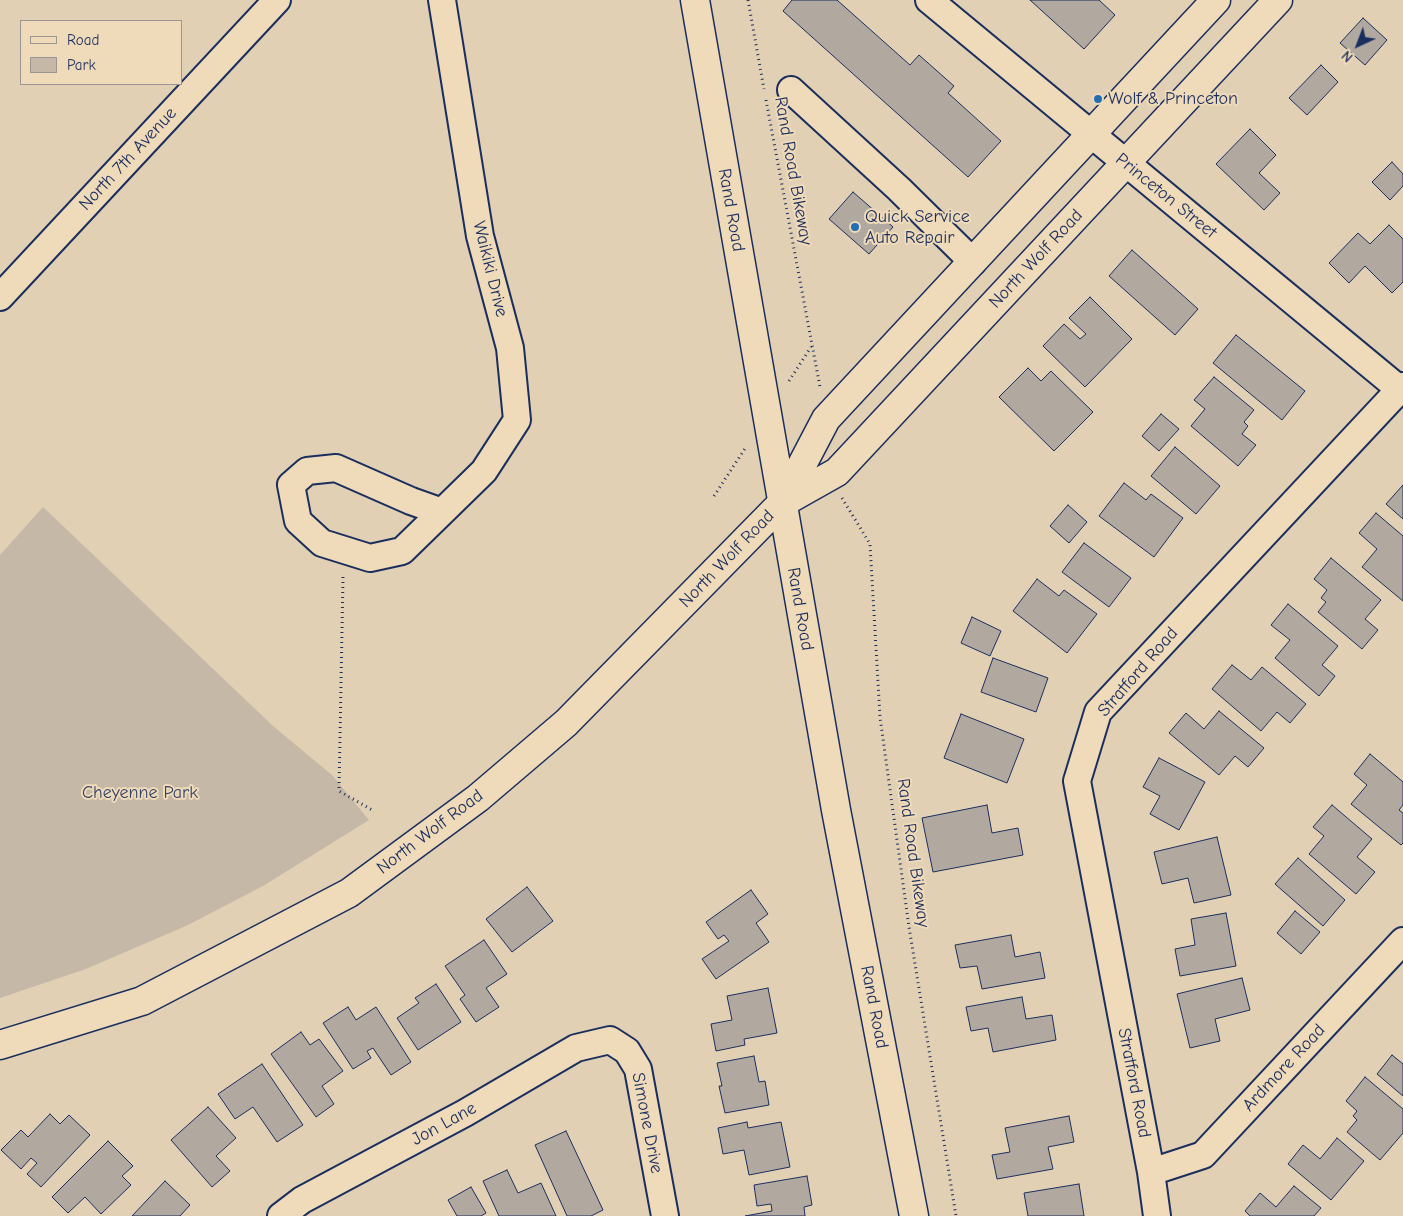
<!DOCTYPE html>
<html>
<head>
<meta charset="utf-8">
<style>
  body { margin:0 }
  #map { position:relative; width:1403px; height:1216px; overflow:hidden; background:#e2d0b4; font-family:"Comic Neue",sans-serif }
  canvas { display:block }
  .legend { position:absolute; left:20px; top:20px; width:162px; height:65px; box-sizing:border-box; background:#efdab9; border:1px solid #9a9695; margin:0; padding:6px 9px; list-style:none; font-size:15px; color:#1b2f5e }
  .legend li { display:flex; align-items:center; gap:10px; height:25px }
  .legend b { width:25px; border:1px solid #9a9695 }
  .north { position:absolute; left:1333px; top:20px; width:50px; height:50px; -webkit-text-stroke:4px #efdab9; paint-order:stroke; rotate:223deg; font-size:14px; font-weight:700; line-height:20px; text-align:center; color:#1b2f5e }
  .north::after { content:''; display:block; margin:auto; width:18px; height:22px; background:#1b2f5e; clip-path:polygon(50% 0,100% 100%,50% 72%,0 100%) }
</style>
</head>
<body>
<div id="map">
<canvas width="1403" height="1216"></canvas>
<ul class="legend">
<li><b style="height:6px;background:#efdab9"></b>Road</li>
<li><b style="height:14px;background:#c5b8a7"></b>Park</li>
</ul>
<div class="north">N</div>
</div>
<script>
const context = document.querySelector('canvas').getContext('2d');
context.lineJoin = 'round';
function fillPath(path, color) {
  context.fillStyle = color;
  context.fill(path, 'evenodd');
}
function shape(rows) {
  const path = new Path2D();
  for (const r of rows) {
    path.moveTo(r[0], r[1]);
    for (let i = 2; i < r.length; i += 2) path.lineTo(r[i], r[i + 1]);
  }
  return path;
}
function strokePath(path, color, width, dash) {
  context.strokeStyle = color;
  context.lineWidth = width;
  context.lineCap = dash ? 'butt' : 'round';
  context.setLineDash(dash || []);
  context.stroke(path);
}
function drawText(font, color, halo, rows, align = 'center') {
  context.font = font + ' "Comic Neue",sans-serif';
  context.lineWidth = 4;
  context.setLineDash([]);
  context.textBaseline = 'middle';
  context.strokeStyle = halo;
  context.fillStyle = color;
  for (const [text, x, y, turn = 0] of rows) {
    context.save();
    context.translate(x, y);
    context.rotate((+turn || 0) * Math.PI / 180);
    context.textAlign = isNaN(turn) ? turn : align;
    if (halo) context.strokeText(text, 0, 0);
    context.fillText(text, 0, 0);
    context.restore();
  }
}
fillPath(shape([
  [43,507,273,726,332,775,369,820,263,886,188,925,86,969,0,998,0,555]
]), '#c5b8a7');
const building = shape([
  [792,0,837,0,910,65,919,55,954,86,948,93,1001,141,968,177,783,11,792,0],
  [1030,0,1099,0,1115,15,1084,49,1030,0],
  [1363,18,1387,40,1365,65,1340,43,1363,18],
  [1321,65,1338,82,1307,115,1289,98,1321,65],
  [1250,129,1276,155,1259,173,1280,193,1264,210,1216,164,1250,129],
  [1392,162,1403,174,1403,186,1390,200,1372,182,1392,162],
  [853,192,893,227,869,254,829,219,853,192],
  [1389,225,1403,239,1403,282,1392,293,1365,266,1349,283,1329,263,1358,233,1370,244,1389,225],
  [1132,250,1198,309,1175,335,1109,276,1132,250],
  [1090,297,1132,339,1085,387,1043,346,1064,324,1080,339,1086,334,1069,318,1090,297],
  [1236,335,1305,391,1282,420,1213,363,1236,335],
  [1028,368,1041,381,1051,371,1093,412,1054,451,999,397,1028,368],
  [1214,377,1254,410,1244,422,1248,426,1242,434,1256,445,1238,466,1191,426,1205,409,1194,400,1214,377],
  [1161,414,1179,429,1159,451,1142,436,1161,414],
  [1175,447,1220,486,1196,514,1151,476,1175,447],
  [1124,483,1146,500,1151,494,1183,518,1154,557,1099,516,1124,483],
  [1403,485,1403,519,1386,504,1403,485],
  [1068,505,1087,522,1069,543,1050,526,1068,505],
  [1376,513,1403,536,1403,601,1362,567,1377,549,1359,533,1376,513],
  [1084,543,1131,578,1109,607,1062,572,1084,543],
  [1331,558,1381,600,1365,619,1378,630,1362,649,1318,612,1326,602,1321,598,1327,590,1314,579,1331,558],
  [1037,579,1059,596,1064,590,1097,614,1067,653,1013,611,1037,579],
  [1288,604,1338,646,1322,665,1335,676,1319,696,1275,658,1290,640,1271,625,1288,604],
  [972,617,1001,631,990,656,961,643,972,617],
  [993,658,1048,678,1036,712,981,692,993,658],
  [1232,665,1251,680,1262,667,1306,704,1290,723,1277,712,1261,731,1212,689,1232,665],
  [1219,711,1264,748,1248,767,1235,756,1219,775,1169,733,1186,713,1204,729,1219,711],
  [961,714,1024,739,1007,783,944,758,961,714],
  [1370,754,1403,782,1403,805,1399,810,1403,813,1403,843,1401,845,1351,804,1367,785,1354,774,1370,754],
  [1159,758,1205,782,1179,830,1150,814,1160,796,1143,787,1159,758],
  [987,805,992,833,1018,828,1023,855,933,872,922,818,987,805],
  [1332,805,1372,839,1357,857,1375,872,1356,894,1309,854,1324,836,1313,827,1332,805],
  [1217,837,1231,895,1194,903,1188,878,1162,884,1154,852,1217,837],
  [1298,858,1345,900,1323,926,1275,884,1298,858],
  [527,887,553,921,512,952,486,919,527,887],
  [751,890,768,914,756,923,769,942,716,979,702,959,729,941,724,935,718,939,706,922,751,890],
  [1295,911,1320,932,1301,954,1277,933,1295,911],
  [1226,913,1236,966,1180,976,1175,949,1195,945,1191,919,1226,913],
  [1011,935,1015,957,1040,952,1045,978,982,989,977,966,960,968,955,945,1011,935],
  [484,940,507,974,486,988,499,1007,476,1022,460,999,465,995,445,966,484,940],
  [1242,978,1250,1010,1215,1019,1220,1041,1190,1048,1177,994,1242,978],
  [436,984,461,1022,418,1050,397,1018,419,1003,415,998,436,984],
  [768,988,777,1033,744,1039,745,1045,716,1051,711,1024,732,1020,727,996,768,988],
  [1022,997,1026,1019,1052,1015,1056,1040,993,1052,988,1028,971,1031,966,1007,1022,997],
  [348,1007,356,1020,376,1007,411,1062,391,1075,373,1048,367,1051,371,1058,353,1069,323,1023,348,1007],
  [301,1032,310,1045,319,1039,343,1071,322,1086,334,1104,316,1117,271,1054,301,1032],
  [1392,1055,1403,1064,1403,1096,1377,1074,1392,1055],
  [754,1056,759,1082,765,1081,769,1105,725,1113,719,1086,722,1086,717,1063,754,1056],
  [262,1064,303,1125,277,1142,253,1107,235,1119,218,1094,262,1064],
  [1365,1077,1403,1109,1403,1133,1380,1160,1347,1132,1357,1120,1353,1116,1357,1111,1346,1101,1365,1077],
  [208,1107,236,1138,216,1156,230,1171,212,1187,171,1140,208,1107],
  [50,1114,60,1124,69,1115,90,1135,41,1187,27,1174,37,1163,31,1158,21,1169,1,1150,21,1130,28,1137,50,1114],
  [1069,1116,1074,1142,1048,1147,1053,1169,997,1179,992,1155,1010,1152,1005,1128,1069,1116],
  [747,1122,748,1128,781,1122,790,1167,749,1175,744,1150,723,1154,718,1128,747,1122],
  [566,1131,603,1210,591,1216,567,1216,535,1145,566,1131],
  [1337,1138,1364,1161,1331,1200,1288,1164,1303,1145,1320,1159,1337,1138],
  [108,1141,133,1166,122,1176,131,1185,101,1214,85,1197,68,1213,52,1197,108,1141],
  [507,1170,518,1193,541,1183,556,1216,499,1216,483,1181,507,1170],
  [807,1176,812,1205,804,1207,805,1216,745,1216,772,1211,771,1204,757,1206,754,1185,807,1176],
  [165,1181,190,1205,180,1216,132,1216,165,1181],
  [1079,1184,1084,1216,1028,1216,1024,1193,1079,1184],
  [1294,1186,1321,1208,1314,1216,1250,1216,1245,1211,1260,1193,1276,1207,1294,1186],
  [471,1187,486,1213,481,1216,457,1216,448,1200,471,1187]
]);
fillPath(building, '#b1a89f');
strokePath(building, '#1b2f5e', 1);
const minor = shape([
  [442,0,480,236,510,348,517,420,484,471,442,512,402,551,370,558,322,543,298,521,291,485,307,471,336,468,411,501,442,512],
  [929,0,1403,392],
  [791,90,899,189,973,262],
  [0,297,277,0],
  [1151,1172,1203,1155,1403,941],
  [281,1216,302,1200,465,1113,576,1048,610,1040,627,1051,638,1069,665,1216],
  [1157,1216,1151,1172,1077,781,1098,712,1403,386]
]);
const major = shape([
  [695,0,836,810,914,1216],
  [782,503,826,419,1216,0],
  [0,1045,142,1001,349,893,478,798,566,723,782,503,837,472,1278,0]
]);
strokePath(minor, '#1b2f5e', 30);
strokePath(major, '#1b2f5e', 31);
strokePath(shape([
  [748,0,764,89],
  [766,100,820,387],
  [789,381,811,347],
  [714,496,746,447],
  [842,498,870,544,880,717,909,927,956,1216],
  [343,577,339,791,374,811]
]), '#1b2f5e', 3, [1, 4]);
strokePath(minor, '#efdab9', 26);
strokePath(major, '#efdab9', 28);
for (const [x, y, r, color] of [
  [1098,99,5,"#1f6fb2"],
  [855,227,5,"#1f6fb2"]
]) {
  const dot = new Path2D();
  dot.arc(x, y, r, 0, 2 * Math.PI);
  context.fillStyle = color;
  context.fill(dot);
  strokePath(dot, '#efdab9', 2);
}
drawText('18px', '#1b2f5e', '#efdab9', [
  ["Wolf & Princeton",1108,99],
  ["Quick Service",865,217],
  ["Auto Repair",865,238]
], 'left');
drawText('18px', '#1b2f5e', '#efdab9', [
  ["North 7th Avenue",128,159,-47],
  ["Rand Road Bikeway",793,171,80],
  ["Princeton Street",1166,196,39],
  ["Rand Road",731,210,80],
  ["North Wolf Road",1036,259,-47],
  ["Waikiki Drive",490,269,76],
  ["North Wolf Road",727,559,-46],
  ["Rand Road",800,609,80],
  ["Stratford Road",1138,672,-49],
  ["North Wolf Road",430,832,-37],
  ["Rand Road Bikeway",913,853,82],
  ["Rand Road",874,1007,79],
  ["Ardmore Road",1284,1068,-47],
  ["Stratford Road",1134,1083,79],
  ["Simone Drive",647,1123,79],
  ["Jon Lane",444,1124,-29]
]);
drawText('18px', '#344469', '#efdab9', [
  ["Cheyenne Park",140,793]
]);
</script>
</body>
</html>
